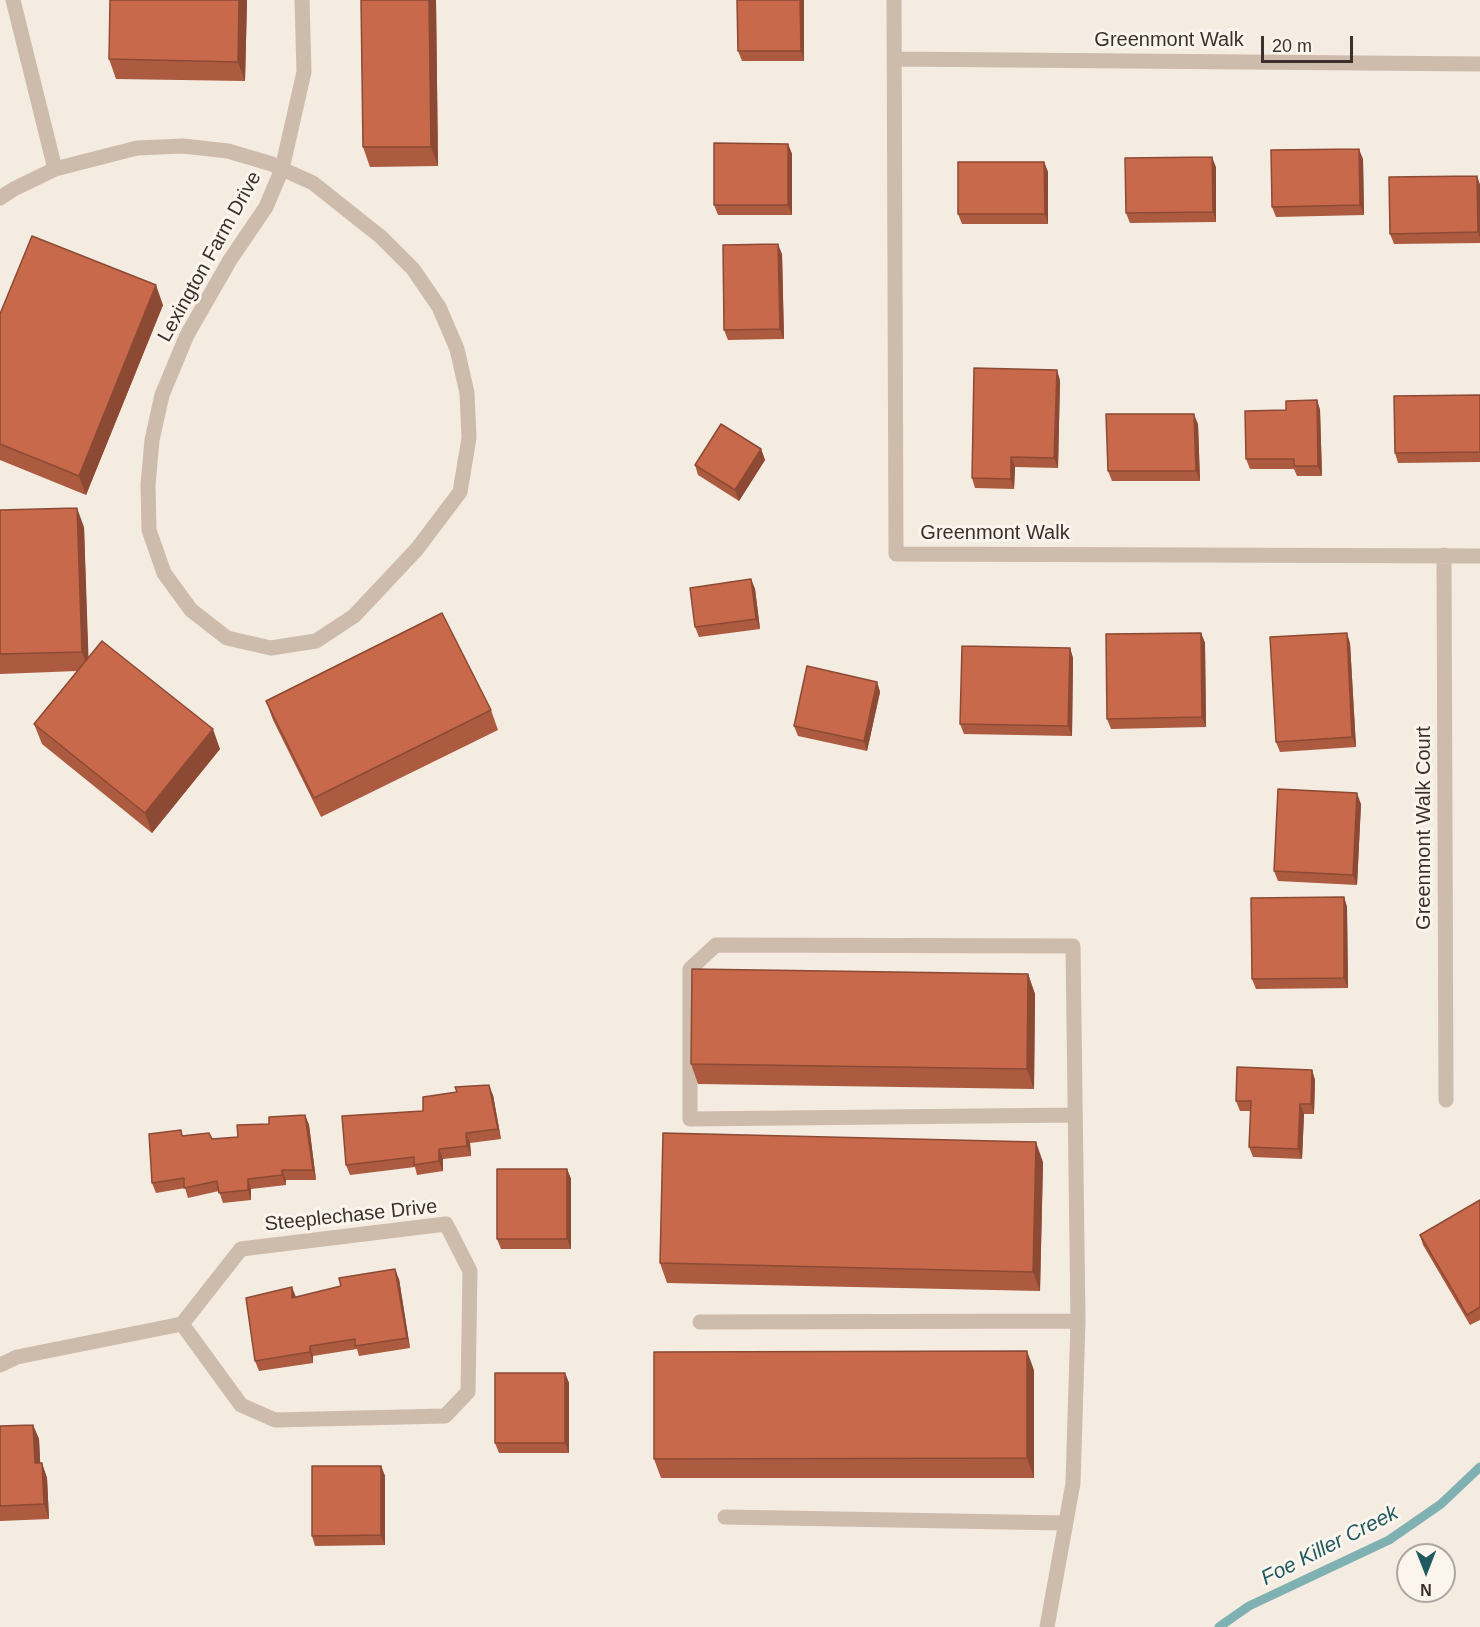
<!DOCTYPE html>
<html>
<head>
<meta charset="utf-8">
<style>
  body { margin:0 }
  #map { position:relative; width:1480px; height:1627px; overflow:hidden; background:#f4ebe1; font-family:Helvetica,sans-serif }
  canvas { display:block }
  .north { position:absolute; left:1396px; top:1543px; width:60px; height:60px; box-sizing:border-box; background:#fbf5ee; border:2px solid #aea6a0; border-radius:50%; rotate:180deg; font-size:16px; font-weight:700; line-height:24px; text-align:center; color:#3b302b }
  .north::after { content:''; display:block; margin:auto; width:21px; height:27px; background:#1f5a5e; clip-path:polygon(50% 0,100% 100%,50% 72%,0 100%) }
  .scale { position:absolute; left:1261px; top:36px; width:92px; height:27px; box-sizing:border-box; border:3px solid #3b302b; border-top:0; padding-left:8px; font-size:18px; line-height:21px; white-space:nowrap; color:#3b302b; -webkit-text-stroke:4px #fbf5ee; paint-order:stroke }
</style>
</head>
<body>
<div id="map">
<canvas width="1480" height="1627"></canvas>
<div class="north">N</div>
<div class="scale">20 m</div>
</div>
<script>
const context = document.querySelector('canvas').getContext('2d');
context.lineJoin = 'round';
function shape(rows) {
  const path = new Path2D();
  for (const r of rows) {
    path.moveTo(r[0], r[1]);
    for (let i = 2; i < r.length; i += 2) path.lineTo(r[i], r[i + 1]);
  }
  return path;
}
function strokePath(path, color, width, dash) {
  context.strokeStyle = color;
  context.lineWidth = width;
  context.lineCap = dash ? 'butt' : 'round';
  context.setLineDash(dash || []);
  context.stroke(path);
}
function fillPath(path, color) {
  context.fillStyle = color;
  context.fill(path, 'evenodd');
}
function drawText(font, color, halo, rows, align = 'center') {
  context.font = font + ' Helvetica,sans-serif';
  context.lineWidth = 6;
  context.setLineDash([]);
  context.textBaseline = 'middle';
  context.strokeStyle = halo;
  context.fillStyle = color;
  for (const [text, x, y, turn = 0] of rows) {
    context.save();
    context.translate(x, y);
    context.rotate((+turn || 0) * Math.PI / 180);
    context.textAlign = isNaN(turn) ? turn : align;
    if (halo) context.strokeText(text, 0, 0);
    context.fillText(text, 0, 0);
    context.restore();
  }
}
strokePath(shape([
  [1219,1627,1249,1606,1389,1540,1441,1504,1480,1467]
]), '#7fb0b2', 9);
strokePath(shape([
  [13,0,55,169],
  [894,0,896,554,1480,556],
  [894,59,1480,64],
  [282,169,313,183,381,237,413,269,439,307,457,349,467,393,469,438,460,492,417,549,354,616,316,641,271,648,227,638,191,610,164,573,149,530,148,485,152,440,162,395,187,335,230,260,266,207,282,169],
  [0,198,14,189,55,169,137,148,183,146,228,151,272,164,282,169,304,72,302,0],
  [1444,555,1446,1100],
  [700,1322,1078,1321],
  [0,1365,17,1357,182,1324,241,1249,446,1224,470,1271,468,1392,445,1416,275,1420,241,1405,182,1324],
  [725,1517,1065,1523],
  [1047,1627,1073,1483,1078,1321,1073,946,716,945,690,969,690,1119,1074,1115]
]), '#cdbbac', 15);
fillPath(shape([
  [247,0,245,81,116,79,109,59],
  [361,0,436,0,438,166,370,167,363,147],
  [737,0,804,0,804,61,742,61,738,51],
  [788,144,792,154,792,215,718,215,714,205],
  [1363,159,1364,215,1276,217,1272,207],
  [1044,162,1048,172,1048,224,962,224,958,214],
  [1216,167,1216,222,1130,223,1126,213],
  [1477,176,1480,185,1480,243,1394,244,1390,234],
  [782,254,784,339,728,340,724,330],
  [163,305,86,495,0,460,0,314],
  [1060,380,1058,468,1015,467,1014,489,975,488,972,478],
  [1480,395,1480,462,1398,463,1395,453],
  [1317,400,1320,410,1322,476,1297,476,1294,469,1250,469,1246,459,1286,410],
  [1198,424,1200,481,1112,481,1108,471],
  [761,449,765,460,739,501,698,475,695,465],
  [0,510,84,527,88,658,220,749,152,833,42,744,34,724,77,671,0,674],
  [751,579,755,589,760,629,699,637,695,627],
  [1201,633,1205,643,1206,727,1111,729,1107,719],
  [1350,643,1356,747,1280,752,1276,742],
  [1070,648,1073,658,1072,736,964,734,960,724],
  [877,682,880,692,867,751,798,736,794,726],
  [266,701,491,710,498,730,321,817,273,720],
  [1361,804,1357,885,1278,881,1274,871],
  [1344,897,1347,907,1348,988,1256,989,1252,979],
  [1028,974,1035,994,1034,1089,698,1084,691,1064],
  [1312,1070,1315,1080,1314,1114,1304,1114,1302,1159,1253,1157,1249,1147,1251,1111,1240,1111,1236,1101],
  [493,1095,501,1139,470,1143,471,1156,443,1159,443,1171,417,1175,415,1167,350,1175,346,1165,423,1111],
  [305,1115,309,1125,316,1180,286,1180,286,1185,251,1189,251,1200,223,1203,219,1191,188,1198,185,1188,156,1193,152,1183,183,1136,212,1139,238,1137,269,1124],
  [1043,1162,1040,1291,667,1283,660,1263],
  [567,1169,571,1179,571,1249,501,1249,497,1239],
  [1480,1200,1480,1320,1470,1325,1423,1245,1420,1235],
  [399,1279,410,1348,359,1356,357,1349,313,1356,313,1363,259,1371,255,1361,296,1297],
  [1034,1370,1034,1478,661,1478,654,1459],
  [565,1373,569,1383,569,1453,499,1453,495,1443],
  [33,1425,39,1439,40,1463,42,1463,47,1478,49,1519,0,1521,0,1426],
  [381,1466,385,1476,385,1545,315,1546,312,1536]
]), '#ac5a40');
fillPath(shape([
  [239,0,247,0,245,81,238,62],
  [429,0,436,0,438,166,431,147],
  [800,0,804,0,804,61,801,51],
  [788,144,792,154,792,215,788,205],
  [1359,149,1363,159,1364,215,1360,205],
  [1212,157,1216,167,1216,222,1213,212],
  [1044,162,1048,172,1048,224,1045,214],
  [1477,176,1480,185,1480,238,1478,232],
  [778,244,782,254,784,339,780,329],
  [156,285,163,305,86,495,79,476],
  [1057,370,1060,380,1058,468,1054,458],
  [1317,400,1320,410,1322,476,1318,466],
  [1194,414,1198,424,1200,481,1196,471],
  [761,449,765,460,739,501,735,490],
  [1011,457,1015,467,1014,489,1011,479],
  [77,508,84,527,89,671,82,652],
  [751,579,755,589,760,629,756,619],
  [1201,633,1205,643,1206,727,1202,717],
  [1347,633,1350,643,1356,747,1352,737],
  [1070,648,1073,658,1072,736,1068,726],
  [877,682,880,692,867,751,864,741],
  [213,729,220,749,152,833,145,813],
  [1357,793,1361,804,1357,885,1353,875],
  [1344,897,1347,907,1348,988,1344,978],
  [1028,974,1035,994,1034,1089,1027,1069],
  [1312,1070,1315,1080,1314,1114,1311,1104],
  [489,1085,493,1095,501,1139,498,1129],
  [1300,1104,1304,1114,1302,1159,1298,1149],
  [305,1115,309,1125,316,1180,313,1170],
  [466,1133,470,1143,471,1156,467,1146],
  [1036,1142,1043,1162,1040,1291,1033,1272],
  [439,1149,443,1159,443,1171,439,1161],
  [567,1169,571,1179,571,1249,567,1239],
  [282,1170,286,1180,286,1185,282,1175],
  [248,1179,251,1189,251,1200,248,1190],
  [395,1269,399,1279,410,1348,407,1338],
  [292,1287,296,1297,292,1298],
  [310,1346,313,1356,313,1363,310,1352],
  [1027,1351,1034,1370,1034,1478,1027,1458],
  [565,1373,569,1383,569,1453,565,1443],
  [33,1425,39,1439,41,1478,35,1463],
  [42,1463,47,1478,49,1519,44,1504],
  [381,1466,385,1476,385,1545,381,1535]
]), '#8c4a34');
const building = shape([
  [110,0,239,0,238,62,109,59,110,0],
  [361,0,429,0,431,147,363,147,361,0],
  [737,0,800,0,801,51,738,51,737,0],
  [714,143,788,144,788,205,714,205,714,143],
  [1359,149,1360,205,1272,207,1271,150,1359,149],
  [1212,157,1213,212,1126,213,1125,158,1212,157],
  [958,162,1044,162,1045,214,958,214,958,162],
  [1477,176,1478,232,1390,234,1389,177,1477,176],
  [32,236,156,285,79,476,0,444,0,314,32,236],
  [778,244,780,329,724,330,723,245,778,244],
  [974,368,1057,370,1054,458,1011,457,1011,479,972,478,974,368],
  [1480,395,1480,452,1395,453,1394,396,1480,395],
  [1317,400,1318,466,1294,466,1294,459,1246,459,1245,411,1286,410,1286,401,1317,400],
  [1106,414,1194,414,1196,471,1108,471,1106,414],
  [721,424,761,449,735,490,695,465,721,424],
  [77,508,82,652,0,654,0,510,77,508],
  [751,579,756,619,695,627,690,588,751,579],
  [442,613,491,710,314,798,266,701,442,613],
  [1201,633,1202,717,1107,719,1106,634,1201,633],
  [1347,633,1352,737,1276,742,1270,637,1347,633],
  [102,641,213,729,145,813,34,724,102,641],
  [962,646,1070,648,1068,726,960,724,962,646],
  [807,666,877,682,864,741,794,726,807,666],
  [1278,789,1357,793,1353,875,1274,871,1278,789],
  [1344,897,1344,978,1252,979,1251,898,1344,897],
  [692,969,1028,974,1027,1069,691,1064,692,969],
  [1237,1067,1312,1070,1311,1104,1300,1104,1298,1149,1249,1147,1251,1101,1236,1101,1237,1067],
  [489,1085,498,1129,466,1133,467,1146,439,1149,439,1161,414,1165,414,1157,346,1165,342,1116,423,1111,423,1097,457,1092,455,1087,489,1085],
  [305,1115,313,1170,282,1170,282,1175,248,1179,248,1190,219,1193,217,1181,184,1188,184,1178,152,1183,149,1134,181,1130,182,1136,209,1133,212,1139,238,1137,237,1125,269,1124,269,1117,305,1115],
  [663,1133,1036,1142,1033,1272,660,1263,663,1133],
  [497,1169,567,1169,567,1239,497,1239,497,1169],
  [1480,1200,1480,1307,1467,1315,1420,1235,1480,1200],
  [395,1269,407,1338,355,1346,355,1339,310,1346,310,1352,255,1361,246,1298,292,1287,292,1298,341,1286,339,1278,395,1269],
  [1027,1351,1027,1458,654,1459,654,1352,1027,1351],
  [495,1373,565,1373,565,1443,495,1443,495,1373],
  [33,1425,35,1463,42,1463,44,1504,0,1506,0,1426,33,1425],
  [312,1466,381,1466,381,1535,312,1536,312,1466]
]);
fillPath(building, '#c8694b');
strokePath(building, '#8c4a34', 1.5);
drawText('20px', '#3b302b', '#fbf5ee', [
  ["Greenmont Walk",1169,40],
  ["Lexington Farm Drive",210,257,-61],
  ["Greenmont Walk",995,533],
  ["Greenmont Walk Court",1424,828,-90],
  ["Steeplechase Drive",351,1216,-6]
]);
drawText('italic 21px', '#1f5a5e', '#fbf5ee', [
  ["Foe Killer Creek",1330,1546,-27]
]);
</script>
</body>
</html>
